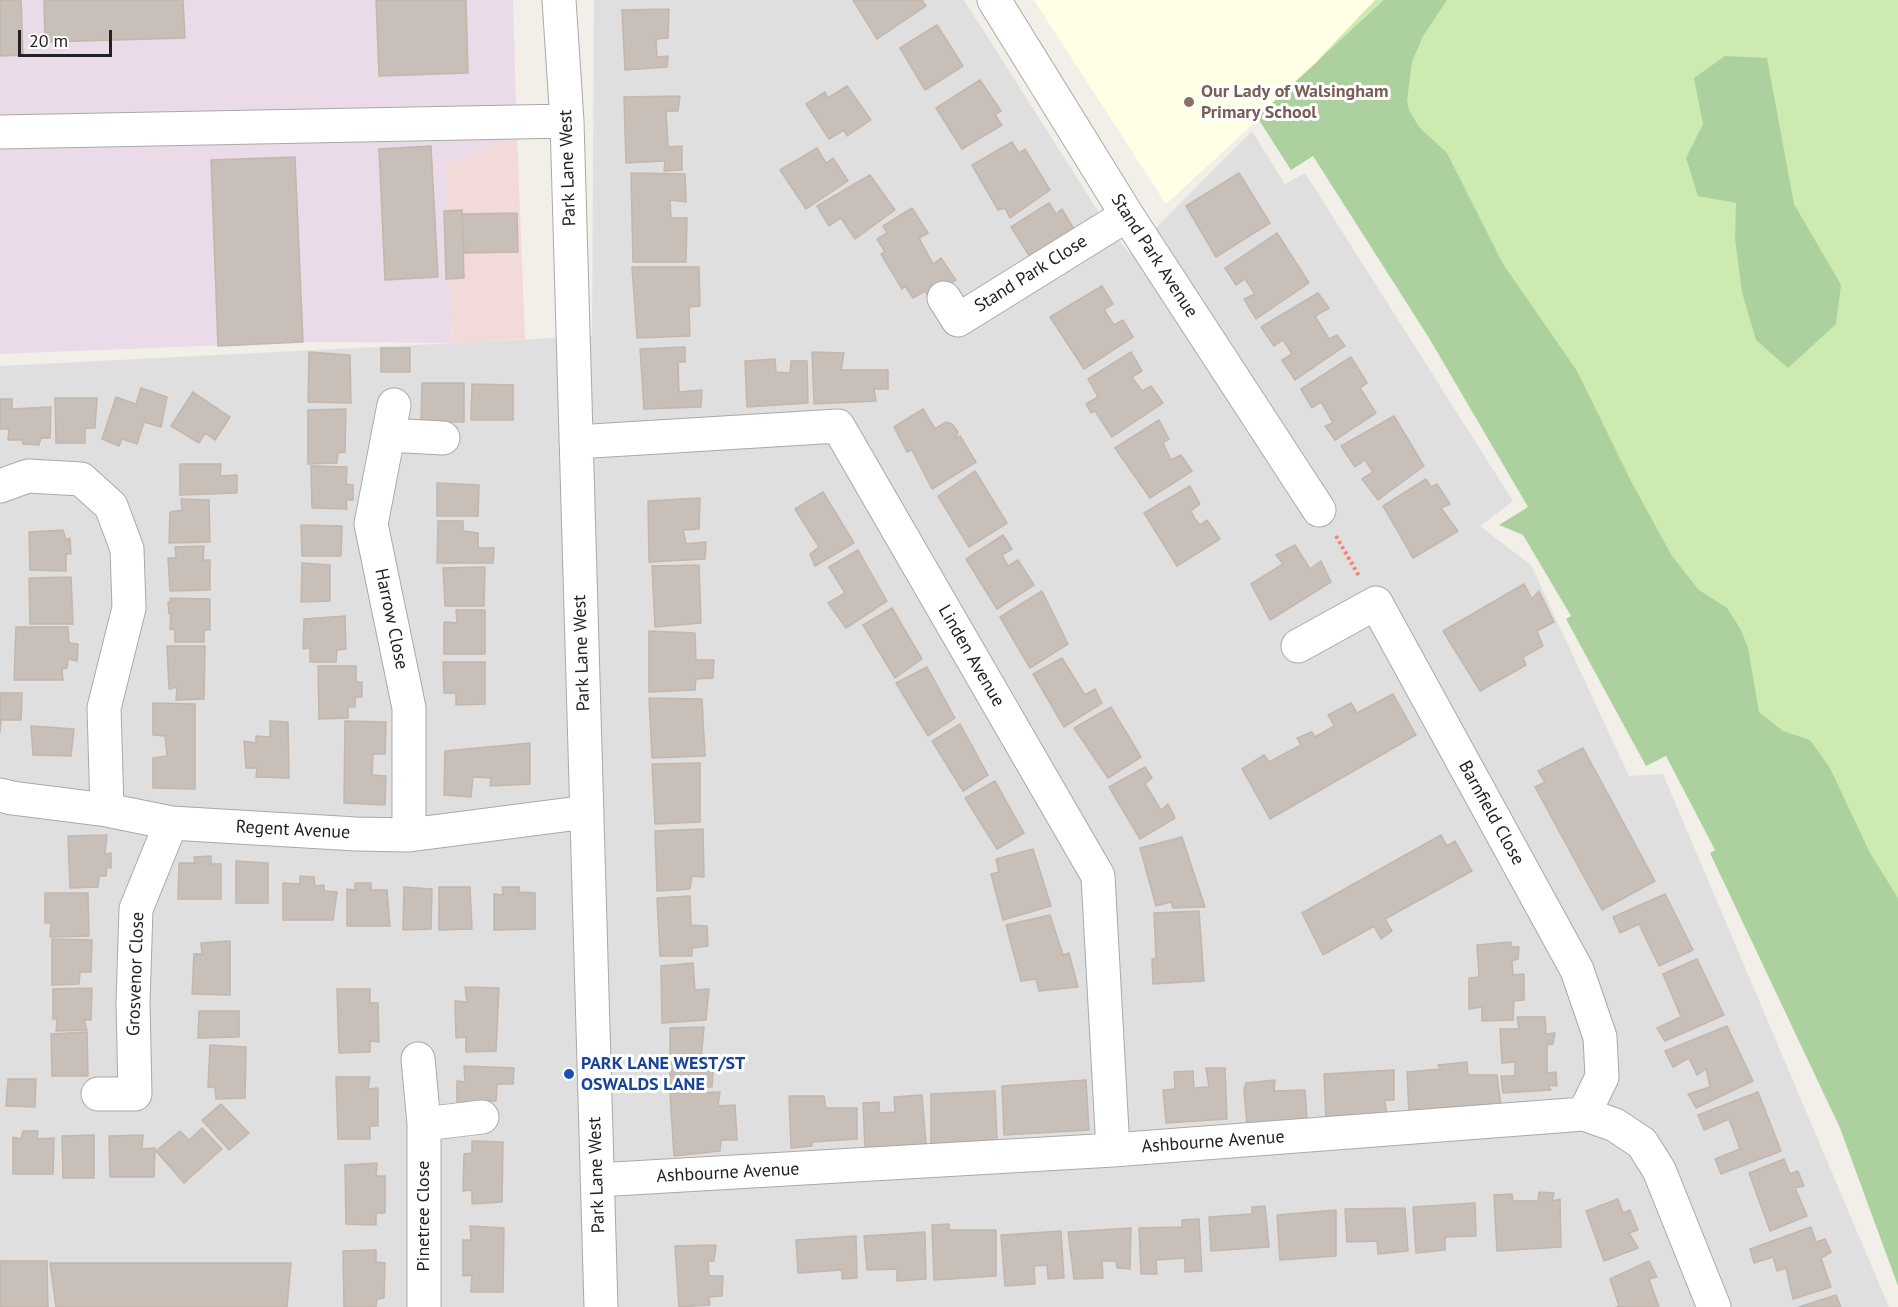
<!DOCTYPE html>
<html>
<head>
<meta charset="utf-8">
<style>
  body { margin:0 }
  #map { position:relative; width:1898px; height:1307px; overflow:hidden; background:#f2efe9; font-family:"PT Sans",sans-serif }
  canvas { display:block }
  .scale { position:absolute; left:18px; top:30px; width:94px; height:27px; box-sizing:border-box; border:3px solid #222; border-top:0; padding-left:8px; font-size:18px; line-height:21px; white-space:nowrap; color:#222; -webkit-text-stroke:4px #fff; paint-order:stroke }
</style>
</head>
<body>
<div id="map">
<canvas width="1898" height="1307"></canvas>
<div class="scale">20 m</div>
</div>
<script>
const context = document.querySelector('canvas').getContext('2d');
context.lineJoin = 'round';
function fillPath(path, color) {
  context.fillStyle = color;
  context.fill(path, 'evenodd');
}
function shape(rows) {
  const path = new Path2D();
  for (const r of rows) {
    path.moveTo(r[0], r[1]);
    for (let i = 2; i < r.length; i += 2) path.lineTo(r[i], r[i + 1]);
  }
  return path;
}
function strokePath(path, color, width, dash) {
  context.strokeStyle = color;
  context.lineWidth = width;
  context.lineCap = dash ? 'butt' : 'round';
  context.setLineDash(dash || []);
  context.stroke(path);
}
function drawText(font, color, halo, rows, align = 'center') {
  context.font = font + ' "PT Sans",sans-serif';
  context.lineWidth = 6;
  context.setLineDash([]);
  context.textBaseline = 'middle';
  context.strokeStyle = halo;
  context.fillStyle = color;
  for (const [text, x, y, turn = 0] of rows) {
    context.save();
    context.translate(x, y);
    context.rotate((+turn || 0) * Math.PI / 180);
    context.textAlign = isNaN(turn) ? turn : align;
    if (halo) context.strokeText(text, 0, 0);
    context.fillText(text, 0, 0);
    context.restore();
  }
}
fillPath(shape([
  [594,0,964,0,1105,222,1130,254,1252,131,1285,184,1305,173,1513,501,1480,526,1531,565,1629,776,1663,774,1889,1307,0,1307,0,366,592,336]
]), '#e0dfdf');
fillPath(shape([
  [517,134,525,339,452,343,446,166]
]), '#f2dad9');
fillPath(shape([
  [0,0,513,0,517,134,446,166,452,343,303,342,0,354]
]), '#ebdbe8');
fillPath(shape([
  [1034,0,1388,0,1166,204]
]), '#ffffe5');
fillPath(shape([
  [1375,0,1898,0,1898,1257,1650,626,1318,60]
]), '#cdebb0');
fillPath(shape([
  [1384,0,1447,0,1423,36,1412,62,1407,100,1409,110,1419,127,1447,153,1503,264,1577,371,1632,483,1672,556,1699,590,1727,608,1741,630,1748,648,1759,712,1783,731,1810,740,1830,768,1870,853,1898,898,1898,1286,1840,1128,1710,853,1715,850,1666,756,1646,766,1566,619,1571,616,1523,535,1499,525,1528,507,1429,338,1313,156,1291,170,1257,117],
  [1725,56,1767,58,1794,204,1841,285,1836,324,1788,368,1756,340,1742,292,1735,239,1736,203,1698,196,1686,158,1703,124,1694,78]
]), '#add19e');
const building = shape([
  [0,0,21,0,23,55,0,56,0,0],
  [44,0,183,0,185,38,45,42,44,0],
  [376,0,466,0,468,73,379,76,376,0],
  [853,0,922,0,926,6,877,39,853,0],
  [669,9,668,38,656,39,657,57,668,56,667,67,625,70,622,10,669,9],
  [937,25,963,66,925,90,900,48,937,25],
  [980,80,1001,111,995,115,1002,125,962,149,936,108,980,80],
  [847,86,871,120,847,136,844,130,829,139,806,104,825,92,828,98,847,86],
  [680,96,678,111,666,111,668,147,682,146,682,170,664,171,665,161,626,163,624,97,680,96],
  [1012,142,1019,153,1025,149,1050,190,1010,218,1005,208,998,210,972,165,1012,142],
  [431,146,438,277,385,280,379,149,431,146],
  [817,148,826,163,833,158,848,181,806,209,780,170,817,148],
  [295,157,303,342,218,346,211,160,295,157],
  [631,173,685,174,686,202,670,200,671,218,687,218,686,262,633,262,631,173],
  [1239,173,1270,223,1216,257,1186,206,1239,173],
  [870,175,895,210,855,239,841,218,829,226,817,206,870,175],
  [1049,203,1056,214,1062,209,1081,241,1037,268,1011,227,1049,203],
  [912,208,928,233,919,238,933,264,941,258,956,280,929,298,925,291,913,298,905,286,902,289,881,254,885,252,877,239,887,233,883,226,912,208],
  [462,210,464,278,446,279,444,211,462,210],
  [517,213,518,252,464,253,462,214,517,213],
  [1277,233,1309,283,1256,319,1244,299,1255,294,1245,279,1236,285,1225,268,1277,233],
  [632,267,699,267,700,306,689,307,690,336,637,338,632,267],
  [1102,286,1113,304,1104,310,1114,325,1123,320,1133,337,1084,369,1050,317,1102,286],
  [1318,293,1329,308,1315,316,1329,339,1337,335,1345,346,1295,380,1282,360,1292,354,1283,340,1274,346,1261,327,1318,293],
  [685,347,685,362,678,362,679,392,702,390,701,407,644,409,640,349,685,347],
  [381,348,410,348,410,372,381,372,381,348],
  [309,352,350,355,351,403,308,402,309,352],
  [812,352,844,353,841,370,888,370,888,389,874,389,876,401,814,404,812,352],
  [1131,352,1142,371,1132,377,1142,391,1151,386,1163,403,1112,437,1095,411,1091,413,1086,404,1098,397,1088,379,1131,352],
  [1351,357,1367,383,1360,388,1376,413,1335,440,1325,426,1333,423,1321,402,1312,408,1301,389,1351,357],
  [775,359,776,372,790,373,791,361,807,361,808,403,747,407,745,361,775,359],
  [422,383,464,383,464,422,421,421,422,383],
  [472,384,513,385,513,420,471,420,472,384],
  [141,388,167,397,161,427,144,422,137,444,122,439,119,446,102,439,116,397,136,404,141,388],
  [193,392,230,417,215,440,205,433,199,443,171,426,193,392],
  [55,398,97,398,95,428,85,428,85,443,56,443,55,398],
  [0,399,12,399,12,409,51,407,50,438,41,438,39,445,23,444,22,440,8,440,9,429,0,429,0,399],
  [346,409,345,452,338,453,337,463,308,464,308,410,346,409],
  [923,409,935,429,946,422,952,424,958,432,955,439,960,436,976,462,932,489,912,450,907,452,894,427,923,409],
  [1394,416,1424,466,1378,500,1362,479,1373,472,1365,460,1355,467,1341,446,1394,416],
  [1159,420,1169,439,1163,443,1171,460,1181,455,1192,471,1150,498,1115,448,1159,420],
  [180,464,221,464,220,476,237,475,237,493,180,495,180,464],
  [311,466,347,467,346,484,353,485,353,500,346,500,347,509,312,508,311,466],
  [975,471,1007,523,969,547,938,496,975,471],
  [1426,479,1431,487,1437,484,1450,504,1441,508,1458,531,1413,558,1383,506,1426,479],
  [437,483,479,485,478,516,437,516,437,483],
  [1190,486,1200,504,1191,511,1195,519,1200,525,1207,520,1220,539,1177,566,1144,513,1190,486],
  [823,492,854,543,815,566,810,554,819,547,795,509,823,492],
  [700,498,699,529,683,530,686,544,706,542,705,559,649,562,648,501,700,498],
  [181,499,209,500,210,542,169,543,170,512,182,510,181,499],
  [438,521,463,521,463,531,478,533,478,548,494,548,493,563,437,563,438,521],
  [301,525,342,526,341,556,302,556,301,525],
  [63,530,66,540,70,538,71,554,66,554,66,571,30,570,29,532,63,530],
  [1003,535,1012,549,1002,555,1008,566,1018,560,1034,585,997,609,966,559,1003,535],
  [1295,545,1310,569,1321,561,1331,582,1270,620,1251,584,1283,564,1276,555,1295,545],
  [204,546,203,560,210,560,210,590,170,591,168,558,176,558,175,547,204,546],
  [858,550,887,601,846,628,828,603,845,593,829,567,858,550],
  [302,563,330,565,330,601,301,602,302,563],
  [699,565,701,623,655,627,652,566,699,565],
  [485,567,484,606,445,606,443,568,485,567],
  [71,577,73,624,30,624,29,578,71,577],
  [1524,584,1532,599,1539,591,1554,622,1537,631,1543,646,1523,657,1526,665,1480,691,1443,631,1524,584],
  [1042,591,1068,644,1030,668,1000,617,1042,591],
  [170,598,210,599,210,630,204,630,204,642,175,642,175,630,170,629,171,613,169,614,168,602,171,601,170,598],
  [892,608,922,659,895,678,863,625,892,608],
  [456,610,485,610,485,654,444,654,444,622,457,623,456,610],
  [345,616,346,649,337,650,336,662,310,662,310,648,303,649,304,619,345,616],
  [16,627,68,627,69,643,78,644,77,661,68,659,67,668,62,669,63,680,14,680,16,627],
  [649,631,695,633,696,660,714,660,713,678,696,679,695,690,649,692,649,631],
  [167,646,205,646,204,699,176,700,177,687,169,689,167,646],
  [1062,658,1085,695,1095,689,1102,703,1064,727,1033,674,1062,658],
  [443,662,485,662,485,704,456,705,456,693,444,693,443,662],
  [318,666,356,666,356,682,362,682,362,697,355,697,355,707,348,707,348,718,319,719,318,666],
  [927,667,955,718,928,736,896,683,927,667],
  [0,693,22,693,21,720,1,720,0,732,0,693],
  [1393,694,1416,735,1270,819,1242,769,1264,755,1269,762,1301,745,1297,738,1312,732,1315,737,1334,726,1328,715,1351,703,1357,713,1393,694],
  [649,698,702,699,705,756,652,758,649,698],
  [153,703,195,704,195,789,153,788,153,758,167,756,165,736,153,735,153,703],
  [1111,707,1141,757,1108,778,1074,728,1111,707],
  [270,721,288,722,289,778,256,777,257,768,246,768,244,741,256,743,256,736,270,737,270,721],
  [345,721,386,722,385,754,373,754,372,775,386,776,385,805,344,803,345,721],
  [960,724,988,775,963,791,932,741,960,724],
  [31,726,74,729,71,756,33,755,31,726],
  [530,743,530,784,490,786,491,778,473,777,471,797,444,795,445,751,530,743],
  [1583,748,1655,881,1602,910,1535,787,1545,782,1538,771,1583,748],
  [700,763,700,822,655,824,652,764,700,763],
  [1145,767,1152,778,1145,784,1161,810,1168,804,1175,818,1140,839,1109,787,1145,767],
  [995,781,1024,833,997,849,965,798,995,781],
  [703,829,704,877,692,876,690,889,657,891,655,831,703,829],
  [107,835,105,854,111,853,111,868,107,867,106,876,99,876,98,887,70,888,68,836,107,835],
  [1441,835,1447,846,1455,841,1472,871,1385,919,1392,931,1381,939,1374,926,1323,955,1302,913,1441,835],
  [1182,837,1205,907,1173,908,1171,902,1156,906,1140,848,1182,837],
  [1033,849,1051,906,1003,920,991,874,999,872,996,859,1033,849],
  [211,856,211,864,221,864,221,899,178,899,179,863,195,863,194,857,211,856],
  [236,861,268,863,268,903,236,903,236,861],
  [300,876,314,877,315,886,324,885,324,891,337,892,333,920,283,920,283,883,300,884,300,876],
  [355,883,371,883,371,890,387,890,390,926,347,926,347,889,355,890,355,883],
  [404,887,432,889,431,929,403,930,404,887],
  [439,887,470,887,472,929,439,930,439,887],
  [502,887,519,887,519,892,535,893,535,929,494,930,494,894,503,895,502,887],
  [45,893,88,893,89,936,50,937,51,923,45,923,45,893],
  [1665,894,1693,950,1659,966,1639,924,1620,933,1613,917,1665,894],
  [690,896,691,925,707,926,708,946,692,948,692,956,660,956,657,898,690,896],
  [1199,911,1204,981,1153,984,1152,959,1156,958,1154,913,1199,911],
  [1050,915,1063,955,1069,953,1078,987,1039,991,1036,979,1021,981,1006,925,1050,915],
  [52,939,92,940,91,972,80,972,79,984,52,985,52,939],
  [230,941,230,995,192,994,194,954,202,954,201,943,230,941],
  [1511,942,1511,947,1519,947,1518,959,1512,961,1513,975,1524,974,1524,1000,1514,1001,1513,1020,1482,1021,1482,1007,1469,1009,1469,978,1479,977,1477,945,1511,942],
  [1697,959,1724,1015,1665,1041,1657,1028,1681,1017,1663,974,1697,959],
  [693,963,695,990,709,989,706,1020,662,1023,661,966,693,963],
  [465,987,499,988,496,1051,466,1052,466,1037,456,1038,455,1001,467,1002,465,987],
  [92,988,91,1020,84,1020,87,1030,56,1031,57,1019,53,1019,53,989,92,988],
  [337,989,370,989,370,1003,378,1003,379,1042,370,1041,370,1052,339,1053,337,989],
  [199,1011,239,1011,239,1037,198,1038,199,1011],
  [1517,1017,1545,1017,1546,1034,1555,1033,1553,1044,1547,1045,1547,1073,1556,1072,1557,1086,1548,1085,1551,1090,1503,1093,1501,1076,1515,1076,1515,1062,1502,1063,1500,1029,1519,1029,1517,1017],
  [1727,1026,1753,1081,1696,1108,1688,1094,1710,1087,1706,1069,1697,1075,1689,1058,1673,1067,1665,1051,1727,1026],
  [704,1027,701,1059,714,1057,712,1087,670,1088,670,1028,704,1027],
  [87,1032,88,1076,52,1076,51,1034,87,1032],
  [210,1045,246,1047,245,1098,216,1099,215,1087,208,1087,210,1045],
  [1467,1062,1468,1075,1497,1075,1501,1105,1409,1114,1407,1072,1441,1069,1438,1065,1467,1062],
  [464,1066,514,1068,513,1084,497,1084,496,1101,457,1102,457,1081,465,1082,464,1066],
  [1206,1068,1225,1068,1227,1119,1166,1123,1163,1090,1175,1089,1174,1072,1193,1071,1194,1088,1209,1087,1206,1068],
  [1394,1070,1394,1100,1385,1100,1387,1117,1326,1120,1324,1074,1394,1070],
  [336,1077,370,1077,368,1089,378,1088,378,1126,370,1126,370,1139,338,1139,336,1077],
  [8,1079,36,1079,35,1107,6,1106,8,1079],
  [1086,1080,1089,1130,1004,1135,1002,1086,1086,1080],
  [1275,1080,1274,1091,1305,1090,1307,1120,1247,1126,1244,1090,1246,1083,1275,1080],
  [995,1091,997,1140,931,1144,931,1094,995,1091],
  [720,1092,718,1106,735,1105,737,1140,721,1140,720,1151,674,1156,670,1093,720,1092],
  [1758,1092,1781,1151,1721,1174,1715,1159,1740,1149,1729,1119,1704,1130,1698,1115,1758,1092],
  [922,1095,926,1144,865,1148,863,1103,879,1102,879,1113,895,1112,894,1097,922,1095],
  [789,1096,824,1096,826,1108,857,1108,857,1139,812,1142,812,1146,791,1148,789,1096],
  [221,1104,249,1133,229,1150,202,1120,221,1104],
  [202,1128,222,1149,184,1183,156,1151,180,1131,189,1140,202,1128],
  [23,1131,38,1131,37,1139,54,1138,53,1174,13,1174,13,1137,21,1139,23,1131],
  [94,1135,94,1178,63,1178,62,1136,94,1135],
  [143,1135,142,1149,155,1148,154,1177,110,1177,109,1136,143,1135],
  [472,1141,503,1142,502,1202,472,1204,472,1190,463,1191,464,1154,472,1153,472,1141],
  [1784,1159,1790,1174,1798,1171,1804,1186,1795,1188,1807,1216,1770,1231,1749,1173,1784,1159],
  [377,1163,376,1176,385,1176,385,1213,376,1213,376,1225,346,1224,345,1165,377,1163],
  [1539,1192,1554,1193,1552,1201,1560,1199,1561,1247,1497,1251,1494,1195,1512,1194,1513,1201,1538,1201,1539,1192],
  [1618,1199,1623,1213,1630,1210,1638,1230,1629,1233,1638,1248,1604,1261,1586,1211,1618,1199],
  [1475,1203,1476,1236,1445,1237,1445,1250,1416,1253,1413,1207,1475,1203],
  [1265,1206,1269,1247,1211,1251,1209,1217,1252,1214,1252,1207,1265,1206],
  [1405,1208,1408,1251,1378,1254,1377,1241,1347,1242,1345,1209,1405,1208],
  [1336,1210,1336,1256,1280,1260,1277,1215,1336,1210],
  [1199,1219,1202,1271,1185,1272,1185,1258,1156,1260,1157,1274,1141,1274,1139,1228,1182,1227,1182,1220,1199,1219],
  [949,1224,949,1230,996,1230,996,1276,934,1280,932,1225,949,1224],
  [470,1226,504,1228,503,1292,471,1292,472,1275,463,1276,463,1240,471,1240,470,1226],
  [1811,1227,1816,1242,1825,1239,1831,1252,1821,1258,1831,1287,1793,1299,1786,1268,1777,1271,1773,1257,1754,1263,1750,1249,1811,1227],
  [1131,1228,1130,1269,1117,1268,1116,1261,1102,1261,1103,1278,1074,1279,1068,1232,1131,1228],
  [1061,1231,1064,1278,1048,1279,1047,1265,1034,1266,1035,1284,1005,1286,1001,1235,1061,1231],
  [925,1232,926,1279,897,1281,897,1269,867,1270,864,1236,925,1232],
  [856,1236,857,1278,842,1279,842,1270,798,1273,796,1240,856,1236],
  [716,1245,714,1261,708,1261,709,1276,723,1276,722,1296,709,1297,710,1305,679,1307,675,1246,716,1245],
  [376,1250,376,1262,385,1263,384,1298,377,1299,376,1307,344,1307,343,1251,376,1250],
  [0,1261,47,1261,48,1307,0,1307,0,1261],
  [1649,1261,1657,1277,1649,1279,1659,1307,1616,1307,1619,1306,1610,1279,1649,1261],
  [50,1263,291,1263,287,1307,56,1307,50,1263],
  [1836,1295,1841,1307,1799,1307,1836,1295]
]);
fillPath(building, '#c7bfb8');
strokePath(building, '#c4b6ab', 1.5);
const minor = shape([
  [559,0,567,121,601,1307],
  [994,0,1127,215,1319,510],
  [0,132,567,121],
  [944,298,958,320,1127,215],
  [394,405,371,524,409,708,409,835],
  [388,435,443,438],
  [576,442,838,426,1098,876,1113,1150],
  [0,486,28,476,81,479,111,506,127,549,129,608,104,708,107,810],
  [1298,646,1376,603,1577,970,1600,1037,1602,1077,1584,1114],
  [0,795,12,798,107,810,171,823,356,834,409,835,587,812],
  [418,1059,424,1124,424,1307],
  [98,1094,135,1094,133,1002,136,909,171,823],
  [424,1124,482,1117],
  [597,1180,1113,1150,1584,1114,1615,1125,1642,1143,1659,1170,1714,1307]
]);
strokePath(minor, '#a9a9a9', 35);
strokePath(shape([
  [1336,536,1359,576]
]), '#fa8072', 4, [3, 3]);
strokePath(minor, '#fff', 33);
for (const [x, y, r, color] of [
  [1189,102,6,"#8d6e63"],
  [569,1074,6,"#1a4fb4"]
]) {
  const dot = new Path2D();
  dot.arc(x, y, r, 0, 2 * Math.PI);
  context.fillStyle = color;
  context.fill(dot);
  strokePath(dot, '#fff', 2);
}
drawText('bold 18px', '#785e54', '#fff', [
  ["Our Lady of Walsingham",1201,92],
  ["Primary School",1201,113]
], 'left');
drawText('18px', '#222', '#fff', [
  ["Park Lane West",568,168,-92],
  ["Stand Park Avenue",1154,256,57],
  ["Stand Park Close",1031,274,-32],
  ["Harrow Close",391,619,78],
  ["Park Lane West",582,653,-92],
  ["Linden Avenue",971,656,60],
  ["Barnfield Close",1491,813,61],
  ["Regent Avenue",293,830,3],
  ["Grosvenor Close",136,974,-88],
  ["Ashbourne Avenue",1213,1142,-4],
  ["Ashbourne Avenue",728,1173,-3],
  ["Park Lane West",597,1175,-92],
  ["Pinetree Close",424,1216,-90]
]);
drawText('bold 18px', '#164399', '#fff', [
  ["PARK LANE WEST/ST",581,1064],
  ["OSWALDS LANE",581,1085]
], 'left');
</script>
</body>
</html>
